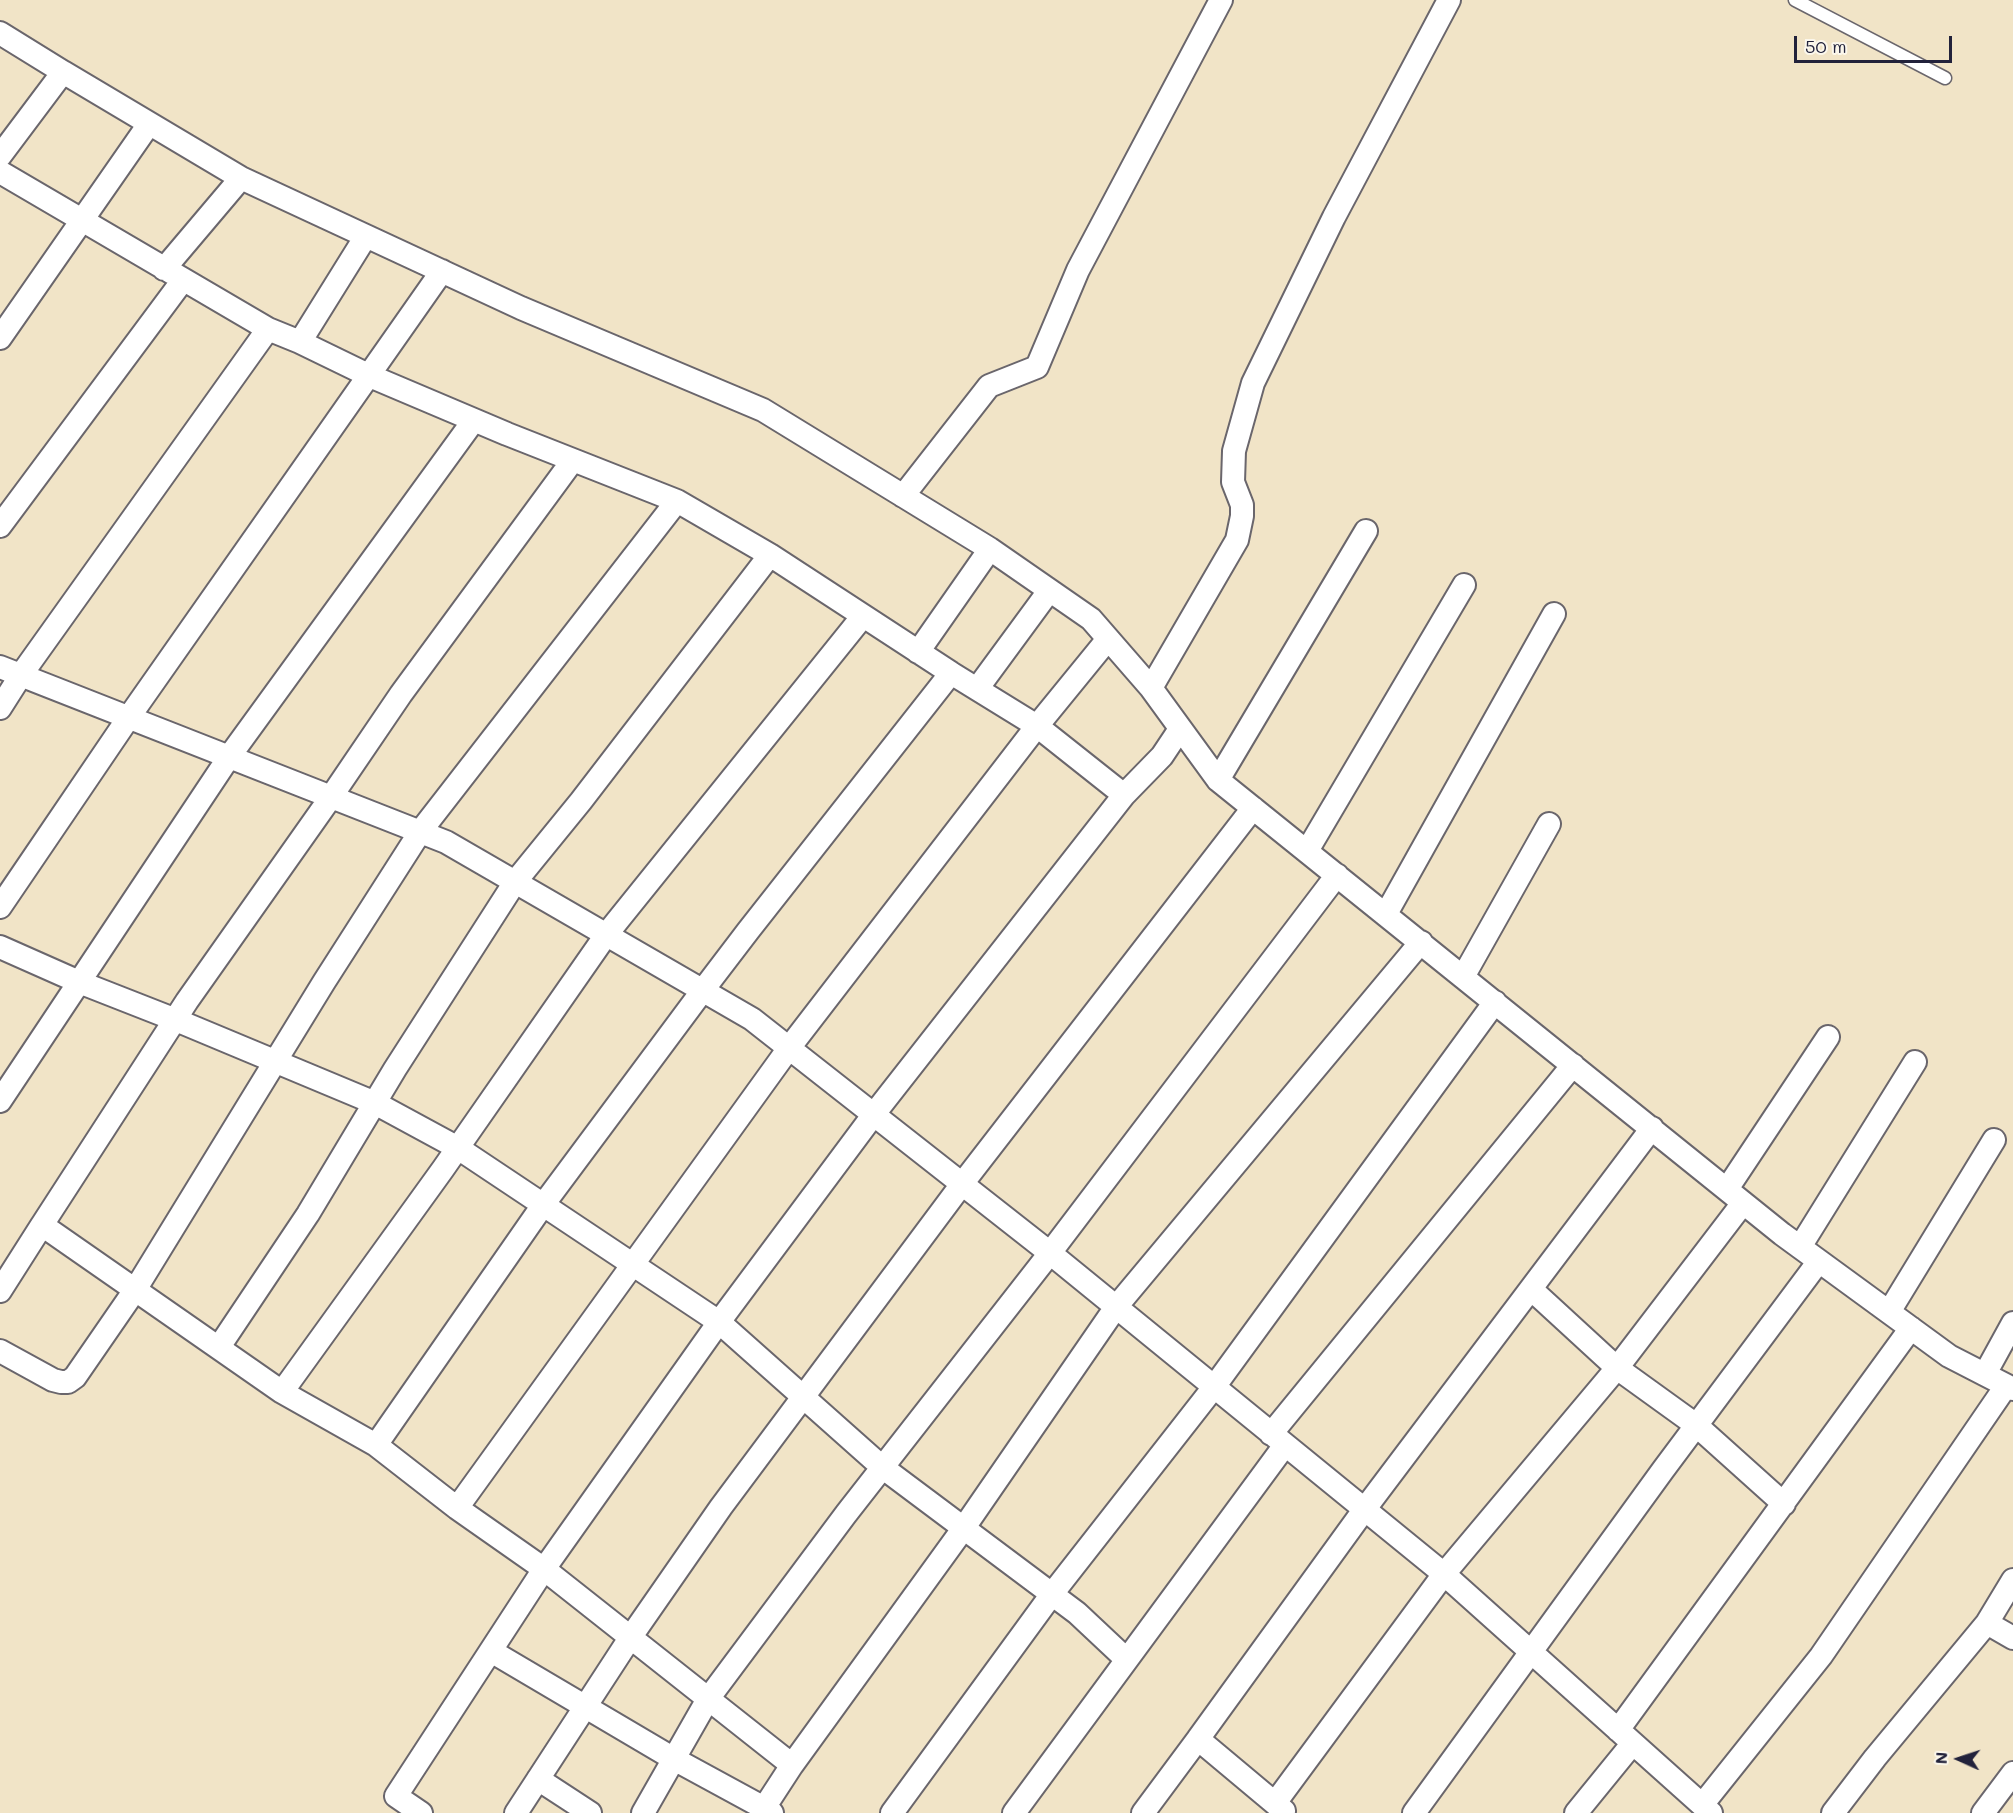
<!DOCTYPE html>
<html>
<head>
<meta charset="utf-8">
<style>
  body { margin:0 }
  #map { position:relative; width:2013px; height:1813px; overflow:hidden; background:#f1e4c7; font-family:Mali,sans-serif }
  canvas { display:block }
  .north { position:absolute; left:1929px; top:1729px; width:60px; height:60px; -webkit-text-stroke:4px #fbf7ec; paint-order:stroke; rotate:273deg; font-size:16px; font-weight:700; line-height:24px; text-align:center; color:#22223b }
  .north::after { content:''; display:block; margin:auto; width:21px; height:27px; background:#22223b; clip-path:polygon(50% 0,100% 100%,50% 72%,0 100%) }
  .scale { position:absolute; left:1794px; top:36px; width:158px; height:27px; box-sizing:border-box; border:3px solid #22223b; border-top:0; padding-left:8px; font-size:18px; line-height:21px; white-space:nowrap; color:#22223b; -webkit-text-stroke:4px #fbf7ec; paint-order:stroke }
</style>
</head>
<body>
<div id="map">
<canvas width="2013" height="1813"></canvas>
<div class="north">N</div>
<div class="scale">50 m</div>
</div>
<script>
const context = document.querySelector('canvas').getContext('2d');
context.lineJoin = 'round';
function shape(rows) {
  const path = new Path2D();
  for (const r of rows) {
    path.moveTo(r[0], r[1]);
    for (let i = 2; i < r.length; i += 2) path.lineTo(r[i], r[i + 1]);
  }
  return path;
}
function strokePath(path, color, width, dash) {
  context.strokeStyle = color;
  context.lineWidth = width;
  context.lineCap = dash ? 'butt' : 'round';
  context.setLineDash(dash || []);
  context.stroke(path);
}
const lane = shape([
  [1795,0,1945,78]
]);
const street = shape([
  [0,33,63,72],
  [0,156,63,72,241,178,521,308,763,410,990,549,1091,619,1151,688,1218,780,1782,1234,1949,1356,2013,1389],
  [0,172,268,329,300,342,370,376,507,434,677,501,770,555,951,673,1037,726,1124,795],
  [164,269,241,178],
  [0,338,149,124],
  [300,342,366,236],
  [903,496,989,386,1037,367,1078,270,1221,0],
  [0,526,183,280],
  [918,652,990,549],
  [0,667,446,842,752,1019,1050,1253,1444,1574,1711,1813],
  [1151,688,1237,540,1242,516,1242,505,1233,482,1234,451,1253,383,1334,217,1449,0],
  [977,689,1049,591],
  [0,708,21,675,268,329],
  [1218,780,1366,531],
  [1307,851,1464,585],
  [0,907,129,717,442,271],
  [1386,914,1554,614],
  [0,947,79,982,176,1020,375,1103,458,1148,719,1322,882,1467,1077,1613,1126,1659],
  [1463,977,1549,824],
  [0,1101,229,757,474,420],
  [1727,1189,1828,1037],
  [42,1225,187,1001,331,797,401,694,573,460],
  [1800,1247,1915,1062],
  [1531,1289,1617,1368,1696,1425,1784,1504],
  [0,1291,42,1225,282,1392,376,1445,457,1508,544,1569,792,1765,764,1808,772,1813],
  [1889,1312,1994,1140],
  [219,1347,308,1214,395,1069,515,882,581,801,770,555],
  [0,1351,53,1380,61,1382,68,1382,75,1377,135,1290,324,982,420,832,677,501],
  [1985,1374,2013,1323],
  [282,1392,443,1169,606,935,863,616],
  [1271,1434,1573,1065],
  [376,1445,543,1205,703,990,748,931,951,673],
  [457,1508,789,1048,1037,726,1108,639],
  [1987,1623,2013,1638],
  [491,1651,674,1759,764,1808,761,1813],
  [1618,1730,1911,1328],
  [1198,1739,1364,1510,1652,1128],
  [792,1765,963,1529,1116,1307,1421,942],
  [538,1779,590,1813],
  [1275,1803,1444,1574,1617,1368,1743,1203],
  [1702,1805,1821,1656,2006,1386],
  [421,1813,396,1796,544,1569,719,1322,874,1114,1124,795,1162,756,1180,729],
  [516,1813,630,1638,721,1507,962,1184,1253,808],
  [643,1813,708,1699,846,1514,1050,1253,1337,875],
  [892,1813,1052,1594,1214,1387,1495,1002],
  [1014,1813,1285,1445],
  [1143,1813,1198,1739,1284,1811],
  [1414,1813,1663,1470,1819,1261],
  [1576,1813,1633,1743],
  [1833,1813,1875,1758,1987,1623,2013,1580],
  [1983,1813,2013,1773]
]);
strokePath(lane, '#6a666c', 15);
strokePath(street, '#6a666c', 26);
strokePath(lane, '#fff', 12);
strokePath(street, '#fff', 22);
</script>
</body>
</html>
